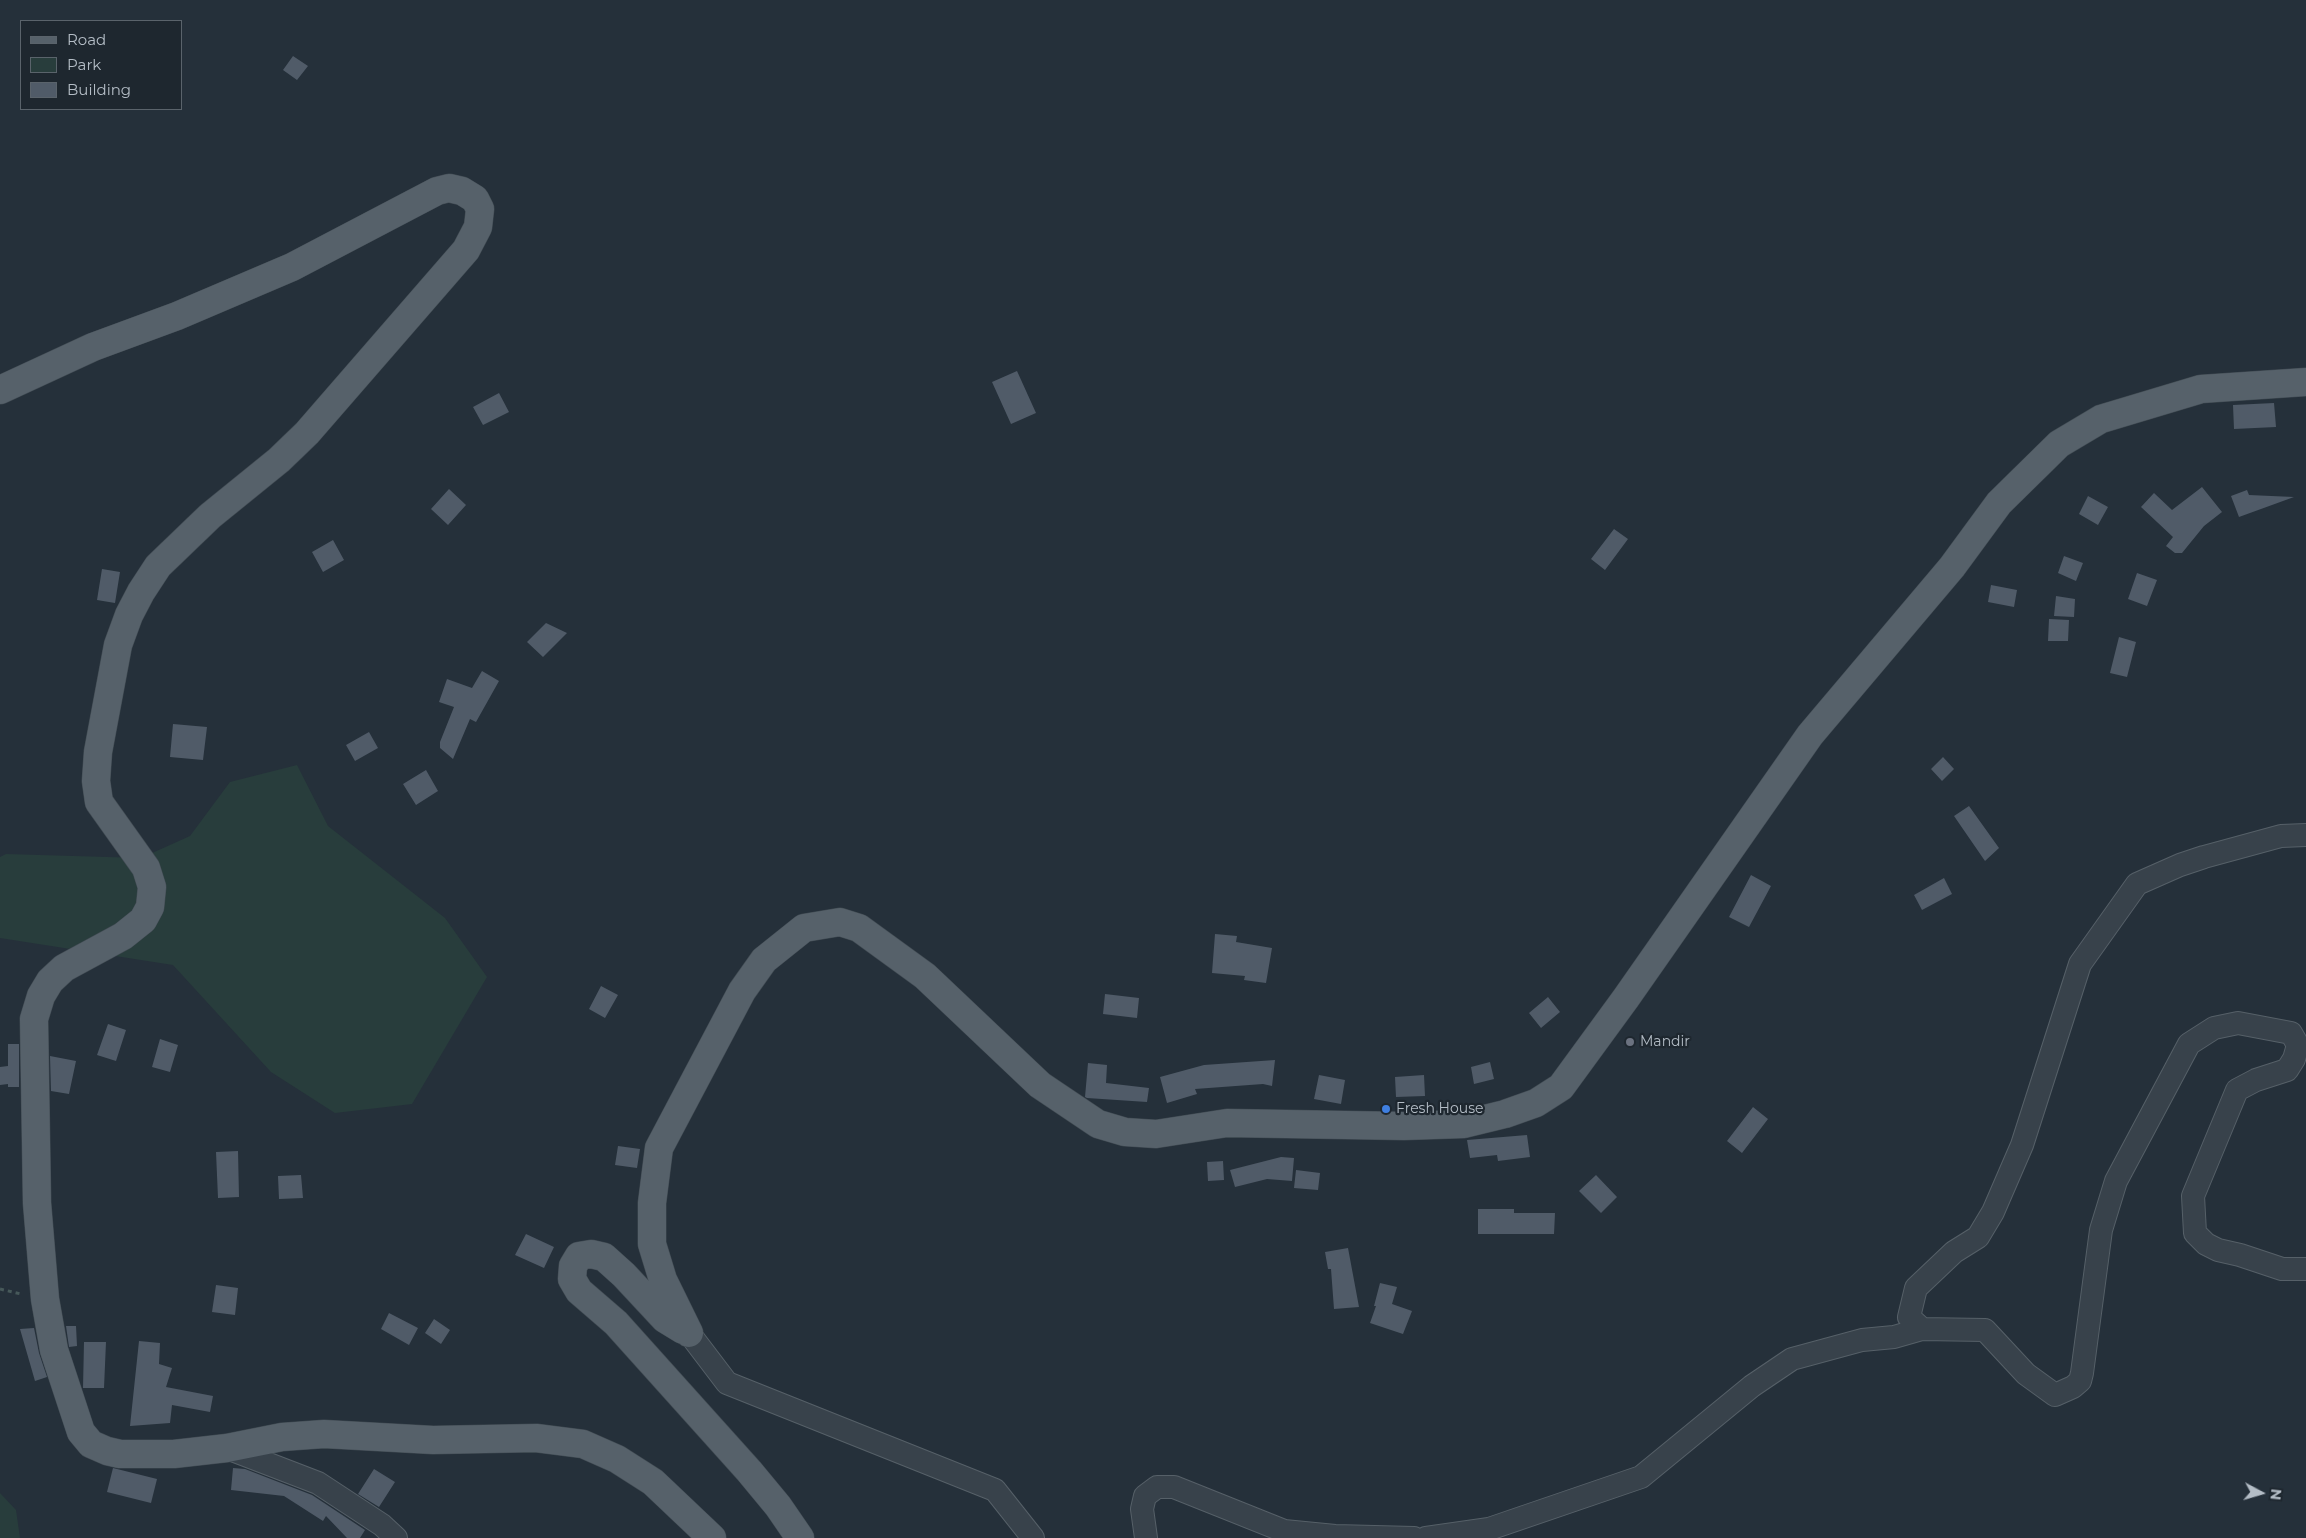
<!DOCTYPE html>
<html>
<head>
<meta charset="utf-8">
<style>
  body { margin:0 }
  #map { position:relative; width:2306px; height:1538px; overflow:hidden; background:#25303a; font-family:Montserrat,sans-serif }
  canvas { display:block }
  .legend { position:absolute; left:20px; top:20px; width:162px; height:90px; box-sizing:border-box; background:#1e272f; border:1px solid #5a636b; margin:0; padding:6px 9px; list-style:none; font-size:15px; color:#b4bdc6 }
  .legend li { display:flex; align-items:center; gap:10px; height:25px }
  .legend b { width:25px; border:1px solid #5a636b }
  .north { position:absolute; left:2236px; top:1468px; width:50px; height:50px; -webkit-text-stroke:4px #1e272f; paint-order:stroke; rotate:96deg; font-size:14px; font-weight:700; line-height:20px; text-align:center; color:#b4bdc6 }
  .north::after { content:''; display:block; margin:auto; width:18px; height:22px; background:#b4bdc6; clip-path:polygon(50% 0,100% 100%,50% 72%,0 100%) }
</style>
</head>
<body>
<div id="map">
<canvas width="2306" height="1538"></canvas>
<ul class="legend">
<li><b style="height:6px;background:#56616a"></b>Road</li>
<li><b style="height:14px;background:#283d3c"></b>Park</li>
<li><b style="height:14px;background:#505b68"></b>Building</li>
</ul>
<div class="north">N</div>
</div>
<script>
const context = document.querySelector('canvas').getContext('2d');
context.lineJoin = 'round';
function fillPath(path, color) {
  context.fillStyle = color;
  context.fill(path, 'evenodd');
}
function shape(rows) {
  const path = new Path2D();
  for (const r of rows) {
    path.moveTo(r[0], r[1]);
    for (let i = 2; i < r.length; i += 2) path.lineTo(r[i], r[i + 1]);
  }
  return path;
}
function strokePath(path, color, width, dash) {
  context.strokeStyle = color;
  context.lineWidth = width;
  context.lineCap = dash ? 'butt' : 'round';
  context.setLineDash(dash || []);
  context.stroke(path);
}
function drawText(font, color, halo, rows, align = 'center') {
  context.font = font + ' Montserrat,sans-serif';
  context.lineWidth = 4.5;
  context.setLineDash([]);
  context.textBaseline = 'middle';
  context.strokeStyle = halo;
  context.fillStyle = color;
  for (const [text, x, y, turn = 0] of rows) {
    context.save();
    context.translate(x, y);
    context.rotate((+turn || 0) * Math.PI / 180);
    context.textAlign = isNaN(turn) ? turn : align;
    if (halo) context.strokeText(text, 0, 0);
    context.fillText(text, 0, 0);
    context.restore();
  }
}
fillPath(shape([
  [297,765,328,826,445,918,487,977,412,1104,335,1113,271,1072,173,965,0,938,0,857,6,854,141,858,190,836,230,782],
  [0,1493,16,1510,20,1538,0,1538]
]), '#283d3c');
fillPath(shape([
  [293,56,308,66,297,80,283,70],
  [1017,371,1036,413,1011,424,992,382],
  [499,393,509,412,483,425,473,407],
  [2274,403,2276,427,2234,429,2233,405],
  [2202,487,2222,512,2204,526,2182,553,2175,553,2166,546,2173,537,2141,507,2154,493,2172,510],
  [449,489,466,505,448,525,431,509],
  [2247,490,2249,495,2294,497,2239,517,2231,496],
  [2088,496,2108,507,2098,525,2079,514],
  [1614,529,1628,539,1605,570,1591,559],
  [333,540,344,560,323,572,312,552],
  [2064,556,2083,563,2076,581,2058,573],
  [102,569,120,572,115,603,97,600],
  [2137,573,2157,580,2147,606,2128,599],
  [1991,585,2017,590,2014,607,1988,602],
  [2056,596,2075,599,2074,617,2054,616],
  [2049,619,2069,620,2068,641,2048,641],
  [546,623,567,633,543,657,527,642],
  [2119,637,2136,642,2127,677,2110,673],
  [482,671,499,681,476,722,470,719,453,759,440,748,440,742,454,707,439,702,447,679,472,688],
  [173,724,207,727,203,760,170,757],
  [369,732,378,748,355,761,346,745],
  [1943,757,1954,769,1942,781,1931,769],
  [426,770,438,791,416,805,403,784],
  [1969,806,1999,848,1985,861,1954,816],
  [1751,875,1771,886,1749,927,1729,917],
  [1944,878,1952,894,1922,910,1914,895],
  [1215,934,1237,936,1236,942,1272,948,1266,983,1244,980,1245,976,1212,973],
  [601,986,618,995,605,1018,589,1009],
  [1105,994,1139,998,1137,1018,1103,1014],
  [1548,997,1560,1012,1541,1028,1529,1013],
  [108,1024,126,1030,116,1061,97,1055],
  [160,1039,178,1045,170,1072,152,1067],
  [8,1044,19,1044,19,1087,8,1087,8,1084,0,1085,0,1067,8,1066],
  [50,1056,76,1061,69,1094,51,1091],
  [1275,1060,1272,1086,1263,1084,1195,1089,1197,1094,1167,1103,1160,1077,1204,1065],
  [1490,1062,1494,1079,1474,1084,1471,1067],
  [1088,1063,1107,1065,1106,1083,1149,1088,1147,1102,1087,1098,1085,1097],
  [1319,1075,1345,1080,1341,1104,1314,1099],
  [1424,1075,1425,1096,1396,1097,1395,1077],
  [1753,1107,1768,1119,1742,1153,1727,1141],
  [1527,1135,1530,1157,1498,1161,1497,1155,1470,1158,1467,1140],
  [618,1146,640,1149,637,1168,615,1165],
  [238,1151,239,1197,218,1198,216,1152],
  [1281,1157,1294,1158,1292,1181,1267,1179,1235,1187,1230,1170],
  [1223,1161,1224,1180,1208,1181,1207,1162],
  [1296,1170,1320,1173,1318,1190,1294,1188],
  [301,1175,303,1198,279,1199,278,1176],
  [1596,1175,1617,1197,1601,1213,1579,1191],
  [1478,1209,1514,1209,1514,1213,1555,1213,1554,1234,1478,1234],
  [526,1234,554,1247,544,1268,515,1255],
  [1348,1248,1359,1307,1334,1309,1331,1269,1328,1269,1325,1252],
  [1380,1283,1397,1287,1392,1304,1412,1311,1403,1334,1370,1323,1376,1306,1374,1306],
  [216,1285,238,1288,235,1315,212,1312],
  [389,1313,418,1328,409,1345,381,1329],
  [434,1319,450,1330,441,1344,425,1333],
  [66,1326,76,1326,77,1346,69,1347],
  [34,1328,39,1353,47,1377,35,1381,20,1329],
  [139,1341,160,1343,159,1364,172,1368,166,1387,213,1396,210,1412,172,1405,170,1423,130,1426],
  [84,1342,106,1342,104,1388,83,1388],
  [113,1468,157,1479,151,1503,107,1492],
  [233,1468,245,1469,312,1495,365,1530,360,1538,347,1538,326,1516,323,1521,284,1496,231,1490],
  [374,1469,395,1482,379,1507,358,1494]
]), '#505b68');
const minor = shape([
  [1922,1329,1909,1317,1916,1288,1954,1252,1978,1237,1993,1212,2022,1145,2080,964,2137,884,2180,865,2204,857,2281,836,2306,835],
  [689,1333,727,1383,995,1490,1033,1538],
  [227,1448,318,1483,382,1525,396,1538],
  [1146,1538,1142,1509,1145,1496,1157,1487,1174,1487,1284,1531,1335,1536,1414,1538],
  [1426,1538,1489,1529,1641,1477,1752,1386,1792,1359,1862,1340,1894,1337,1922,1329,1985,1330,2026,1374,2055,1395,2073,1387,2080,1381,2082,1373,2101,1230,2116,1181,2189,1044,2214,1028,2238,1023,2291,1033,2298,1045,2294,1059,2287,1070,2256,1080,2237,1090,2193,1196,2195,1233,2206,1244,2218,1250,2240,1255,2282,1269,2306,1269]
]);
const major = shape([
  [0,390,93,347,177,316,292,267,437,191,449,188,462,191,475,199,480,209,478,227,466,250,307,433,279,460,210,516,158,566,141,592,129,615,118,645,98,752,96,781,99,802,146,868,152,887,150,907,143,920,123,936,64,968,50,981,41,996,34,1019,37,1203,45,1299,54,1350,81,1432,91,1444,107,1451,120,1454,174,1454,227,1448,282,1437,324,1434,433,1440,536,1438,583,1444,617,1459,653,1482,712,1538],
  [683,1330,665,1319,624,1275,604,1257,591,1254,579,1256,573,1266,572,1279,579,1291,616,1323,749,1471,778,1506,800,1538],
  [689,1333,663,1280,652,1244,652,1203,659,1148,742,991,764,960,804,928,840,922,859,928,925,976,1040,1085,1098,1124,1125,1132,1156,1134,1227,1123,1404,1126,1464,1124,1505,1114,1536,1103,1561,1087,1626,998,1810,735,1952,567,1999,503,2059,444,2101,419,2201,389,2306,382]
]);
strokePath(minor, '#566068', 24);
strokePath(major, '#414b53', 29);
strokePath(shape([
  [0,1289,21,1294]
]), '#47595a', 3, [4, 4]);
strokePath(minor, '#38424b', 22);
strokePath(major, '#56616a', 28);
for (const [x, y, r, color] of [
  [1630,1042,5,"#6b7280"],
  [1386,1109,5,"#3f7fe0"]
]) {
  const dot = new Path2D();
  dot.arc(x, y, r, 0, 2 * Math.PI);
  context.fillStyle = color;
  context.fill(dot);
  strokePath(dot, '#1e272f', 2);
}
drawText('14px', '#b4bdc6', '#1e272f', [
  ["Mandir",1640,1042],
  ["Fresh House",1396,1109]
], 'left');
</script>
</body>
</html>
